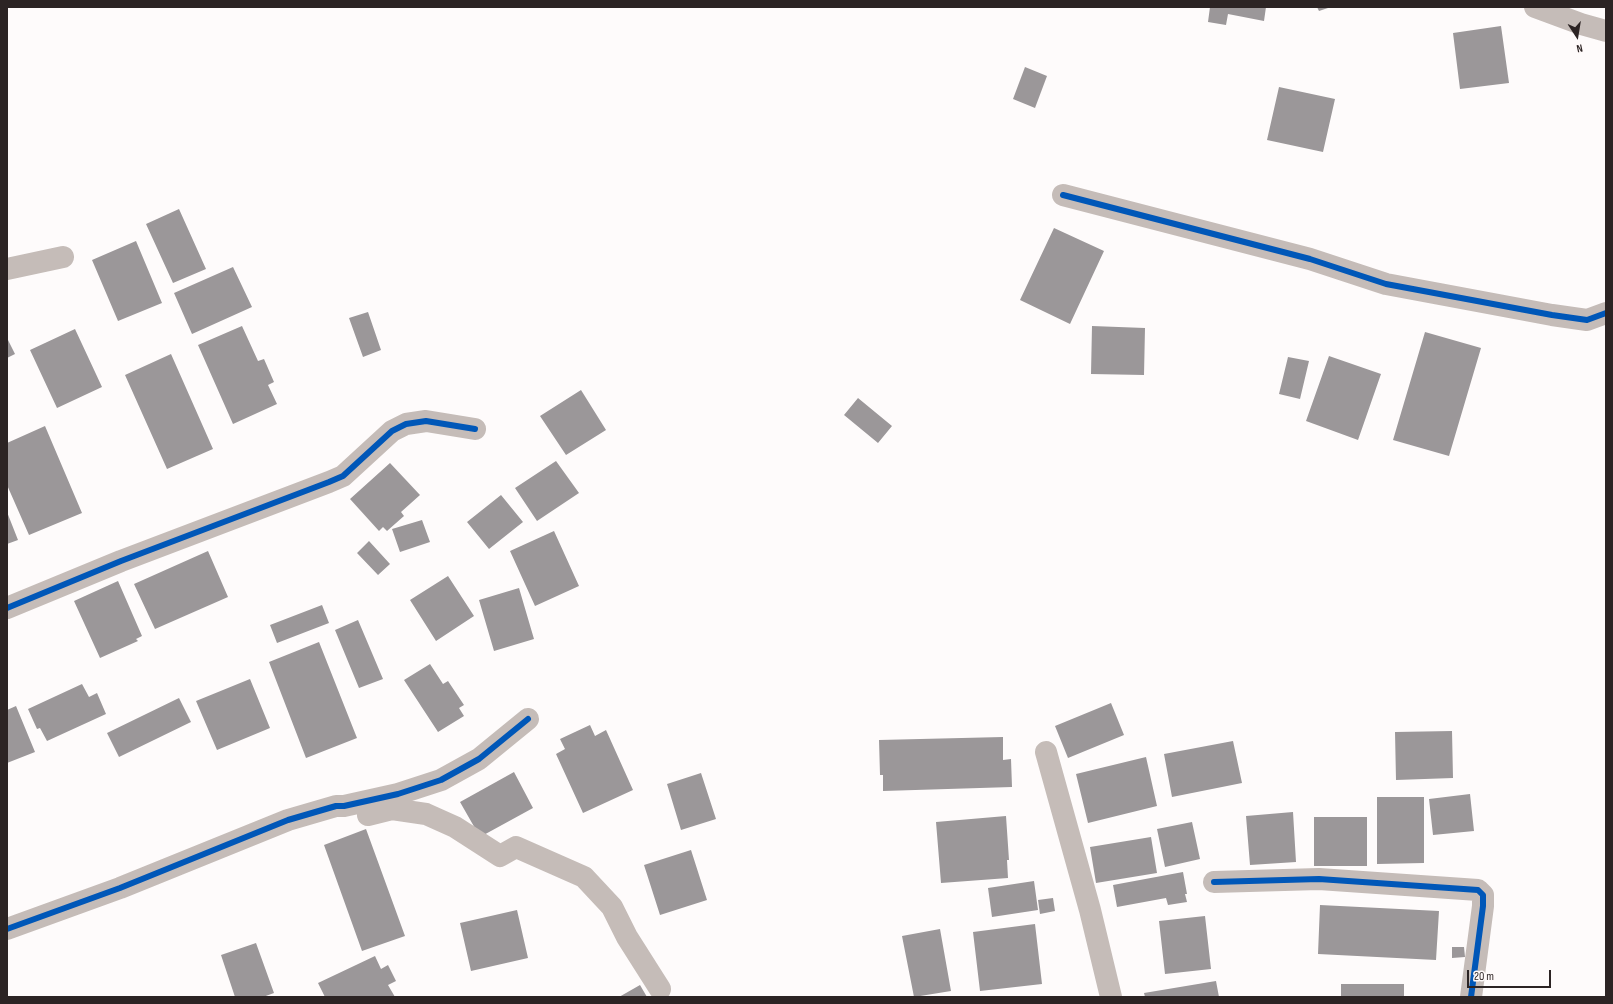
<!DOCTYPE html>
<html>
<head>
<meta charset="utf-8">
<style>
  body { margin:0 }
  #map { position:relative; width:1613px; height:1004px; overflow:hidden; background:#fefbfb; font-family:"Sofia Sans Condensed",sans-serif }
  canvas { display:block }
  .frame { position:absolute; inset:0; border:8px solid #2c2424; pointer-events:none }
  .north { position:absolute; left:1557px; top:16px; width:40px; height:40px; -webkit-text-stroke:3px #fffafa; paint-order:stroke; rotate:168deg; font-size:11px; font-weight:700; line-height:16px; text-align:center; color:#2c2424 }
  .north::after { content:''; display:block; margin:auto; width:14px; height:18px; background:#2c2424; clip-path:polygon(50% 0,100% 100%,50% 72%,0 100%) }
  .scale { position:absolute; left:1467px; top:970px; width:84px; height:18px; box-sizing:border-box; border:2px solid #2c2424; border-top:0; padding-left:5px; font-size:12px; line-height:14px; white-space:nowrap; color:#2c2424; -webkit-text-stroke:3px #fffafa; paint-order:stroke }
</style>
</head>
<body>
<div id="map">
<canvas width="1613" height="1004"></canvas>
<div class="frame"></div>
<div class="north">N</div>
<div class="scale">20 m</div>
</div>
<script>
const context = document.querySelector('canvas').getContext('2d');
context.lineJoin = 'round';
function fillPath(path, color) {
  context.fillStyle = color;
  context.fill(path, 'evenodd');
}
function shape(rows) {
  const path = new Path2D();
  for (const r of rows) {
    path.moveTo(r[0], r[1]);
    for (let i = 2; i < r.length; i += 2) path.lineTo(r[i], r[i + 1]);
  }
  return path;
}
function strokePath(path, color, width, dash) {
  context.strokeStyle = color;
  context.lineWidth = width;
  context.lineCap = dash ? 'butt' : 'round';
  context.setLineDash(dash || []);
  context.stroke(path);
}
fillPath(shape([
  [1210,7,1266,7,1264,21,1228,14,1226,25,1208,22],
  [1317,7,1331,7,1319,11],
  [1501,26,1509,83,1460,89,1453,33],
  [1025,67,1047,76,1035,108,1013,99],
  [1279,87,1335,99,1323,152,1267,140],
  [179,209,206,269,173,283,146,224],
  [1054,228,1104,251,1070,324,1020,300],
  [136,241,162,303,118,321,92,260],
  [233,267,252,307,192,334,174,293],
  [368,312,381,350,363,357,349,318],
  [242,326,258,361,264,359,274,382,268,385,277,404,233,424,198,345],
  [1092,326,1145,328,1144,375,1091,374],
  [75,329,102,387,57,408,30,350],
  [1425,332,1481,348,1449,456,1393,440],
  [7,338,15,354,7,358],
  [171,354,213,449,167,469,125,375],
  [1329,356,1381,374,1358,440,1306,421],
  [1288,357,1309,361,1300,399,1279,394],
  [581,390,606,430,566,455,540,416],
  [858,398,892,426,878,443,844,415],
  [45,426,82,513,29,535,7,485,7,443],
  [556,461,579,493,537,521,515,488],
  [390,463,420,495,401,512,404,516,387,531,383,527,379,531,350,499],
  [501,495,523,522,489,549,467,522],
  [7,512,18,540,7,544],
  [422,520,430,542,400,552,392,529],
  [554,531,579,586,535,606,510,551],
  [369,541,390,564,378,575,357,553],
  [208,551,228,597,155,629,134,584],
  [448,576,474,616,436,641,410,600],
  [118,581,142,636,136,639,138,641,100,658,74,601],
  [519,588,534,639,494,651,479,600],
  [322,605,329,623,277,643,270,625],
  [358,620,383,679,359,688,335,630],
  [319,642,357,738,306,758,269,662],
  [430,664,443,684,448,681,464,705,459,708,464,716,438,732,404,680],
  [250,679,270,728,217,750,196,701],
  [82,684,89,697,97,693,106,714,47,741,40,728,37,729,28,709],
  [179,698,191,722,119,757,107,733],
  [1111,703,1124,735,1068,758,1055,726],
  [16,706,35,752,7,763,7,710],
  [590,725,595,736,606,730,633,790,583,813,556,754,565,749,560,739],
  [1452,731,1453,778,1396,780,1395,732],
  [1003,737,1003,760,1011,759,1012,787,883,791,883,775,880,775,879,740],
  [1233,741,1242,783,1172,797,1164,754],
  [1146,757,1157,806,1088,823,1076,774],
  [514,772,533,808,480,837,460,802],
  [701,773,716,819,681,830,667,784],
  [1470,794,1474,831,1433,835,1429,799],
  [1377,797,1424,797,1424,863,1377,864],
  [1293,812,1296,862,1250,865,1246,816],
  [1006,816,1009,860,1007,860,1008,878,941,883,936,822],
  [1314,817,1367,817,1367,866,1314,866],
  [1192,822,1200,859,1165,867,1157,829],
  [366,829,405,936,362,951,324,845],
  [1151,837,1157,873,1096,883,1090,847],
  [691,850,707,900,660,915,644,865],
  [1183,872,1187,894,1185,894,1187,902,1168,905,1166,898,1117,907,1113,885],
  [1034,881,1038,910,992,917,988,888],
  [1053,898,1055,911,1040,914,1038,900],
  [1320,905,1439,911,1436,960,1318,954],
  [517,910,528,958,471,971,460,923],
  [1205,916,1211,969,1165,974,1159,921],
  [1035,924,1042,984,980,991,973,932],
  [940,929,951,991,914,997,902,936],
  [256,943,274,993,263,997,235,997,221,955],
  [1452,947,1464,947,1465,957,1452,958],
  [375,956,381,969,388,965,396,981,388,985,395,997,325,997,318,983],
  [1216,981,1219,997,1145,997,1144,993],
  [1341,984,1404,984,1404,997,1341,997],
  [640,985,647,997,619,997]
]), '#9b9799');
strokePath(shape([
  [1535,7,1581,24,1606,31],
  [1063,195,1310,259,1386,284,1552,315,1587,320,1606,313],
  [7,269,63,257],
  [7,608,121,561,329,482,343,476,392,431,406,424,426,421,475,429],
  [1046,752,1090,910,1111,997],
  [368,815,392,809,426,814,455,827,500,856,516,847,584,877,612,907,627,937,660,989],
  [1214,882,1319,879,1478,890,1483,895,1483,906,1471,997],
  [7,929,120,888,288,820,336,806,344,806,398,794,441,780,479,759,528,719]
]), '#c5bcb8', 22);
strokePath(shape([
  [1063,195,1310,259,1386,284,1552,315,1587,320,1606,313],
  [7,608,121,561,329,482,343,476,392,431,406,424,426,421,475,429],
  [1214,882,1319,879,1478,890,1483,895,1483,906,1471,997],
  [7,929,120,888,288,820,336,806,344,806,398,794,441,780,479,759,528,719]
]), '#0057b8', 6);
</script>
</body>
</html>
